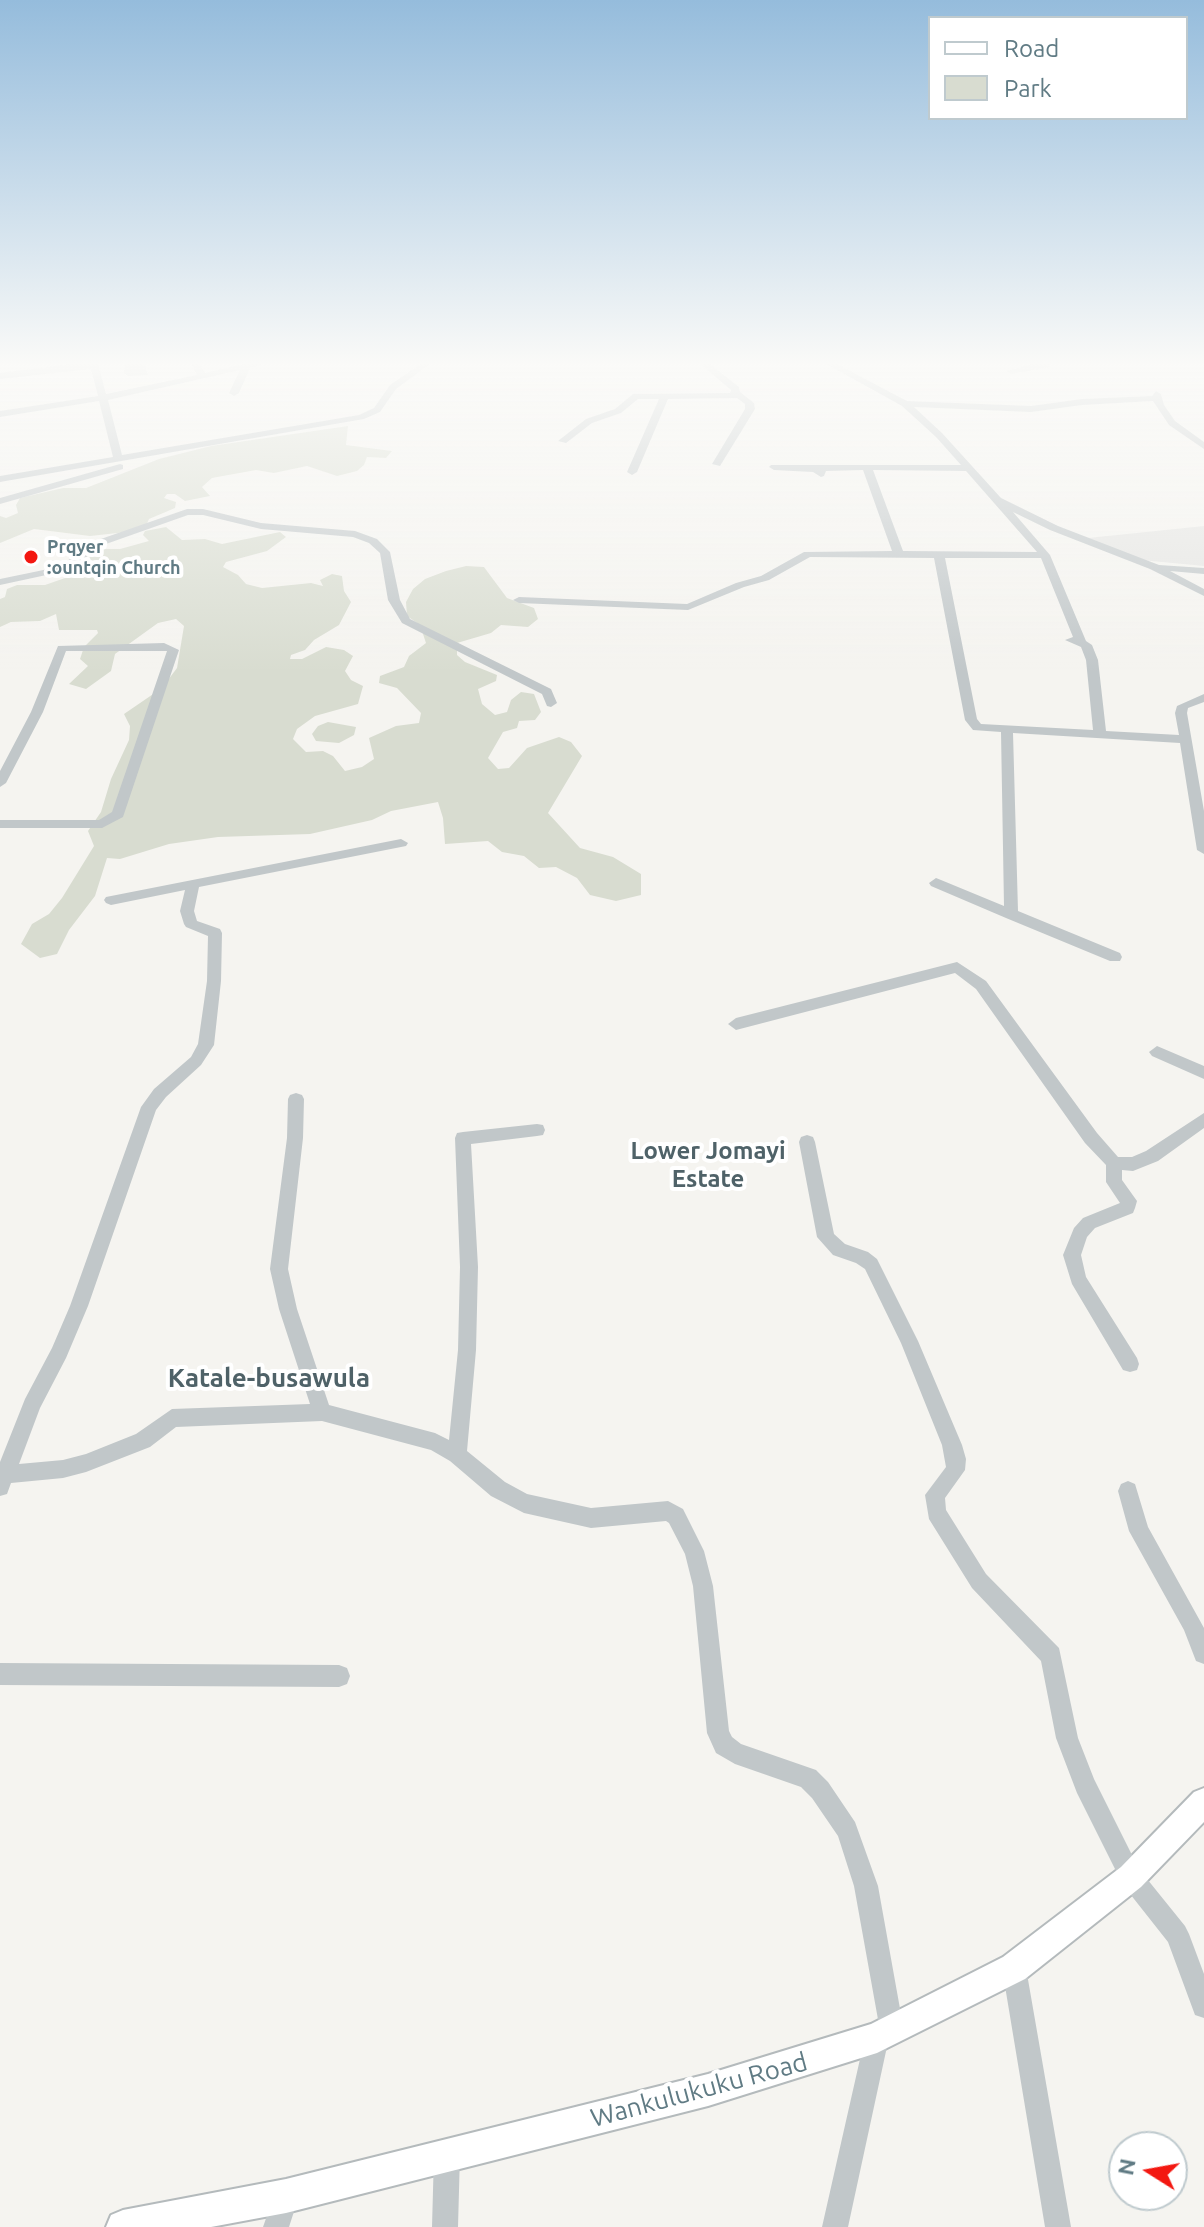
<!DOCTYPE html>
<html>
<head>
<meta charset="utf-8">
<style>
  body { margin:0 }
  #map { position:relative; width:1204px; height:2227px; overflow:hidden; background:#f5f4f0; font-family:Ubuntu,sans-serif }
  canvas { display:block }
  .legend { position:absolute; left:928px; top:16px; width:260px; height:104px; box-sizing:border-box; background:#fff; border:2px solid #bfcace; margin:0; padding:10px 14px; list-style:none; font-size:24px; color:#607b84 }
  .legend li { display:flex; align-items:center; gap:16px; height:40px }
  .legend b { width:40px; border:2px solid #bfcace }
  .north { position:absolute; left:1108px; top:2131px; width:80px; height:80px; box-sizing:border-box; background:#fff; border:2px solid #bfcace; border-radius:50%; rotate:281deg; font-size:22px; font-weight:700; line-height:32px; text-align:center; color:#607b84 }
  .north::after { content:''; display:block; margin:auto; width:28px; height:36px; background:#f31811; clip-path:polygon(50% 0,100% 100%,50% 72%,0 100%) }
</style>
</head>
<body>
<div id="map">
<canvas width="1204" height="2227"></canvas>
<ul class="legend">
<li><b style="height:10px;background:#fff"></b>Road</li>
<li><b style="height:22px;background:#d8dcd0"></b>Park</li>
</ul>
<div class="north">N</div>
</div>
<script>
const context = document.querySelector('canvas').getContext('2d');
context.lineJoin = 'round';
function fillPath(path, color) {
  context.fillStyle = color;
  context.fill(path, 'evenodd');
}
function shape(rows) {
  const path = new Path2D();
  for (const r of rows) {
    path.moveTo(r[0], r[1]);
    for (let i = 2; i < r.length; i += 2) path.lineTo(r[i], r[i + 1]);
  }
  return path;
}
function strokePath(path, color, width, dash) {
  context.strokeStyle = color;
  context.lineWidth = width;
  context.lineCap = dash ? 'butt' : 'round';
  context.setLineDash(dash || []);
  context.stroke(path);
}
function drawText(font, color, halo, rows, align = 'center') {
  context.font = font + ' Ubuntu,sans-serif';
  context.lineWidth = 8;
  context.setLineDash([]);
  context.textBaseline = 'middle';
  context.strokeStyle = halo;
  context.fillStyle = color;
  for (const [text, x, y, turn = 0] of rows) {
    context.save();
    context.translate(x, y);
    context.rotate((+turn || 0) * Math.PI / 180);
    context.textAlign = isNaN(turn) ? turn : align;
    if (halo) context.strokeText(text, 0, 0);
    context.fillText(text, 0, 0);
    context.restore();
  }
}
fillPath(shape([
  [1204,526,1204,566,1141,560,1088,538]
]), '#e5e5e3');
fillPath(shape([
  [348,426,346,445,392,451,386,458,367,457,364,465,357,471,337,476,307,466,274,473,256,470,212,478,202,487,210,496,185,501,175,494,167,494,164,498,176,502,175,508,149,519,145,528,136,531,90,536,34,529,0,543,0,516,6,518,18,513,16,505,20,498,63,488,86,488,159,459,211,446],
  [166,527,182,540,205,539,222,544,280,532,286,537,267,551,226,562,223,567,238,575,246,584,262,588,311,583,323,586,320,580,332,574,342,576,344,591,351,602,339,625,314,640,305,650,291,655,290,659,302,659,326,647,344,650,353,656,345,671,351,680,363,686,358,704,315,716,297,729,293,739,306,752,323,751,333,756,345,771,362,767,374,759,369,738,396,726,419,723,421,713,397,688,379,683,380,676,404,667,409,656,426,643,420,625,407,616,406,602,413,589,425,579,446,571,466,566,484,567,507,598,534,608,538,619,528,627,501,625,491,633,457,643,457,655,465,662,497,675,496,681,478,689,482,704,495,715,507,712,511,700,521,692,534,694,541,712,535,720,519,721,517,728,503,732,488,758,498,769,509,768,527,748,559,737,571,742,582,756,548,813,580,848,613,857,641,874,641,895,616,901,590,895,577,878,556,867,539,868,524,856,502,852,488,841,445,844,443,818,438,802,391,811,372,820,310,834,218,837,169,844,120,859,107,858,95,896,69,930,57,954,40,958,21,944,32,924,49,914,62,898,94,846,88,831,101,812,111,779,129,740,130,726,124,714,162,688,177,668,184,626,176,619,158,623,115,654,111,671,86,689,69,684,88,666,80,659,84,647,98,633,97,630,59,630,56,614,40,621,11,622,0,627,0,599,5,597,7,589,17,585,45,585,65,578,87,565,90,556,97,549,120,549,149,541,143,535,145,531],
  [328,722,356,727,354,735,339,743,316,741,312,734,318,726]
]), '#d8dcd0');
const major = shape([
  [1204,1788,1204,1822,1141,1887,1025,1979,877,2053,708,2106,286,2213,211,2227,106,2227,111,2215,123,2210,286,2179,708,2074,871,2024,1003,1957,1121,1867,1194,1792,1204,1788]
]);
strokePath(major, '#b4babc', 4);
fillPath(shape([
  [94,361,98,364,106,394,197,375,190,361,198,361,205,373,257,361,271,361,250,368,239,393,234,396,229,393,240,370,108,400,122,455,359,415,374,408,390,385,425,361,434,361,396,389,380,412,364,419,0,482,0,476,113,457,99,401,0,417,0,411,98,396,91,369,0,379,0,373,94,361],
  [143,361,148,375,128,376,124,373,125,363,143,361],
  [697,361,706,361,739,387,740,392,754,403,755,409,720,466,712,464,745,409,745,404,737,398,668,399,637,472,632,475,627,472,659,399,638,399,621,413,592,423,566,443,558,441,586,419,615,409,633,394,730,393,731,390,697,361],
  [821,361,831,361,907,401,1031,406,1082,399,1152,396,1156,391,1161,394,1164,405,1175,421,1204,442,1204,449,1169,425,1153,401,1082,405,1031,412,914,407,942,433,1001,498,1058,526,1159,565,1204,568,1204,574,1170,571,1204,589,1204,596,1150,569,1050,530,1013,512,1050,555,1086,641,1092,645,1098,660,1106,731,1179,735,1175,713,1177,706,1204,694,1204,702,1188,708,1187,713,1204,811,1204,854,1197,850,1180,743,1013,733,1018,911,1120,953,1122,957,1120,961,1110,961,1006,918,931,886,929,883,936,878,941,880,1004,906,1001,732,973,730,965,720,934,558,810,557,769,580,744,587,688,610,519,603,513,600,519,597,687,604,736,583,761,576,804,552,892,551,863,470,826,471,824,476,821,477,813,472,774,470,769,467,771,465,961,465,936,437,902,406,821,361],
  [873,470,966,471,1037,552,903,551,873,470],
  [945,558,1041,558,1073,637,1065,640,1081,647,1086,660,1093,730,981,724,977,719,945,558],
  [1043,361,1051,361,1049,367,1011,374,1007,371,1043,361],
  [120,464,123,465,123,469,0,504,0,498,120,464],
  [187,509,203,509,261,523,355,531,377,539,390,552,400,600,410,619,551,689,557,703,551,707,547,706,542,694,402,623,388,600,380,553,369,543,353,537,261,529,203,515,188,515,106,544,65,571,0,585,0,579,58,567,98,540,187,509],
  [164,643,179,650,123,817,102,828,0,828,0,820,99,820,112,812,167,651,66,651,43,712,6,783,0,787,0,771,31,712,58,646,164,643],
  [401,839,408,843,406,846,199,887,194,911,197,921,220,929,222,933,221,981,214,1045,201,1065,166,1097,156,1110,88,1306,66,1358,40,1408,19,1464,63,1460,86,1454,136,1434,172,1409,310,1404,279,1309,270,1269,287,1138,288,1099,290,1095,296,1093,302,1095,304,1099,303,1138,288,1269,297,1309,329,1405,435,1433,449,1440,458,1350,460,1267,455,1138,457,1133,463,1132,537,1124,543,1125,545,1130,543,1135,537,1136,471,1144,478,1267,476,1350,467,1451,505,1482,527,1494,591,1508,668,1501,683,1509,704,1551,713,1586,729,1731,732,1737,741,1744,816,1770,828,1782,855,1822,878,1886,904,2031,901,2040,892,2043,888,2042,848,2227,822,2227,865,2037,868,2028,879,2025,854,1886,838,1836,812,1798,801,1787,735,1764,716,1753,707,1733,693,1586,685,1554,669,1523,666,1521,591,1528,524,1513,491,1496,450,1461,431,1450,322,1421,176,1427,150,1447,86,1472,63,1478,11,1483,7,1494,0,1496,0,1462,25,1399,52,1348,70,1306,141,1107,154,1089,191,1057,198,1044,207,981,208,936,186,927,184,924,180,911,185,890,111,905,106,903,104,900,106,897,401,839],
  [957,962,986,981,1097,1133,1118,1157,1132,1157,1146,1151,1204,1113,1204,1128,1158,1161,1133,1171,1122,1170,1122,1180,1137,1201,1135,1208,1133,1213,1095,1228,1087,1237,1081,1255,1086,1277,1137,1358,1139,1364,1137,1370,1130,1372,1123,1370,1072,1284,1063,1255,1074,1228,1083,1218,1120,1203,1106,1182,1106,1165,1085,1143,976,989,955,973,736,1030,728,1024,736,1018,957,962],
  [1157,1046,1204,1066,1204,1079,1152,1056,1149,1052,1157,1046],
  [807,1135,813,1137,815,1142,834,1234,845,1244,868,1252,877,1259,918,1341,962,1445,966,1459,965,1470,945,1498,946,1510,986,1574,1059,1648,1078,1738,1094,1779,1139,1869,1185,1926,1189,1934,1204,1974,1204,2018,1195,2015,1168,1942,1123,1885,1077,1793,1056,1738,1041,1661,972,1588,929,1519,925,1495,946,1467,942,1445,901,1343,865,1269,856,1263,833,1255,817,1237,799,1142,801,1137,807,1135],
  [1128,1481,1135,1484,1148,1527,1204,1628,1204,1664,1196,1661,1184,1630,1129,1531,1118,1491,1121,1484,1128,1481],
  [0,1663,339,1665,347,1668,350,1676,347,1684,339,1687,0,1685,0,1663],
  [1014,1956,1023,1959,1026,1968,1071,2227,1045,2227,1002,1968,1005,1959,1014,1956],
  [447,2141,456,2145,460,2154,458,2227,432,2227,434,2154,438,2145,447,2141],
  [286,2183,295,2187,299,2196,289,2227,263,2227,277,2187,286,2183]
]), '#c1c7c9');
fillPath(major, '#fff');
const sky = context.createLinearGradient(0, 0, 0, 673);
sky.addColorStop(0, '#95bcdc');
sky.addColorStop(0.54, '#fafaf8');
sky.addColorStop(1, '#fafaf800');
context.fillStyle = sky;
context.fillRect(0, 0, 1204, 673);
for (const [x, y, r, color] of [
  [31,557,8,"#f31811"]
]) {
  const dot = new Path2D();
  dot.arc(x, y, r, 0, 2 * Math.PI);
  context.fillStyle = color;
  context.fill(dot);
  strokePath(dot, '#fff', 3);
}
drawText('bold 18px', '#607b84', '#fff', [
  ["Prqyer",47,547],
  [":ountqin Church",47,568]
], 'left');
drawText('bold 24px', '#4f6268', '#fff', [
  ["Lower Jomayi",708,1151],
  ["Estate",708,1179]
]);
drawText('bold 26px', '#4f6268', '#fff', [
  ["Katale-busawula",269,1378]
]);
drawText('26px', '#607b84', '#fff', [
  ["Wankulukuku Road",699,2090,-15]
]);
</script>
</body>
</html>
